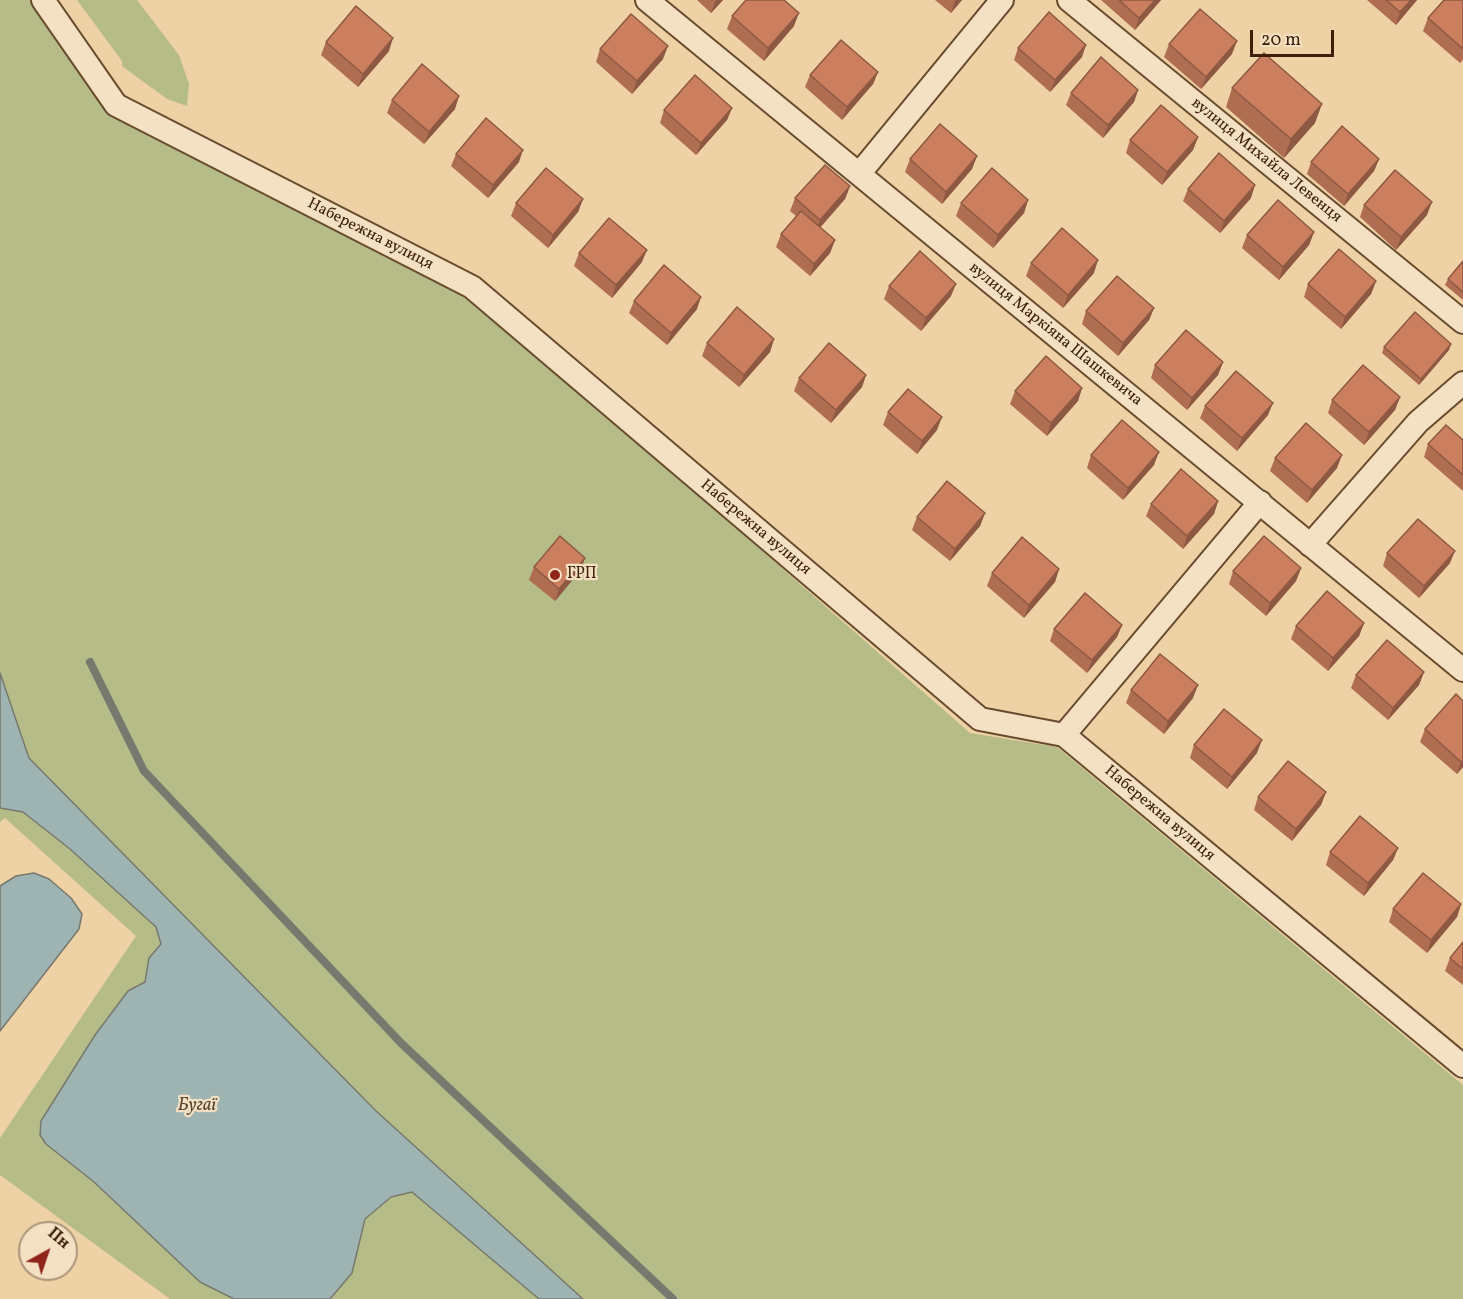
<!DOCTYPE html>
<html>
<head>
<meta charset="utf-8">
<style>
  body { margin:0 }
  #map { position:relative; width:1463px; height:1299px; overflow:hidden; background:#eed1a4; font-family:Vollkorn,serif }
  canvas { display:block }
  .north { position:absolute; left:18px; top:1221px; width:60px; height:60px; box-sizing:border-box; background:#f4e1c4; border:2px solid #ab9478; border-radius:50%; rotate:40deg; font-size:16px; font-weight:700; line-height:24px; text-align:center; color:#3d2007 }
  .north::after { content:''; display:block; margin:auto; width:21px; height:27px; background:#8f2418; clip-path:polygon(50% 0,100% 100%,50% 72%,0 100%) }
  .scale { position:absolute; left:1250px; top:30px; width:84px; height:27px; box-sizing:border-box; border:3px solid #3d2007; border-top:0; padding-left:8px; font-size:18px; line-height:21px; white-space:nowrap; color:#3d2007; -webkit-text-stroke:4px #f4e1c4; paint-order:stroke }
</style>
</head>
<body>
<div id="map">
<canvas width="1463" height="1299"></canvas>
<div class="north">Пн</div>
<div class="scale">20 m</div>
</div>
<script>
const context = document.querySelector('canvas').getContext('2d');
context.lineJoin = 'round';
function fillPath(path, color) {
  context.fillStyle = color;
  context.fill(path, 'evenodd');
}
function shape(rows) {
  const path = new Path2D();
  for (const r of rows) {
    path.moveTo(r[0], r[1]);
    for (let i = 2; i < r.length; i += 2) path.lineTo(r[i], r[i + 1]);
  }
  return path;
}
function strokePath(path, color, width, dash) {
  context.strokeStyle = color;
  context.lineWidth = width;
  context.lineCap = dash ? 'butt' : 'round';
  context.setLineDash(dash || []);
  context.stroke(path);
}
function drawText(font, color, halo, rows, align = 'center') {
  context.font = font + ' Vollkorn,serif';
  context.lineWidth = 4.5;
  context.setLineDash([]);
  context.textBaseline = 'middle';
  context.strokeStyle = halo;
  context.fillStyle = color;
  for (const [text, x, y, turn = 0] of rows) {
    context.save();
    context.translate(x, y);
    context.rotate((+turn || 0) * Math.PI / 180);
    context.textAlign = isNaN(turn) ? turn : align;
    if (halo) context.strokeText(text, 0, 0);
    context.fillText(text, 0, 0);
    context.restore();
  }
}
fillPath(shape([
  [0,0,34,0,108,111,470,295,970,733,1057,747,1463,1085,1463,1299,170,1299,0,1175,0,1138,136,936,5,818,0,822],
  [77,0,137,0,179,55,189,84,187,106,167,99,122,66,122,61]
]), '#b6bc87');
const water = shape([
  [0,673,29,758,375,1110,583,1299,539,1299,412,1192,391,1197,365,1219,352,1273,330,1299,234,1299,200,1282,94,1182,46,1144,40,1135,41,1121,95,1035,128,991,145,982,149,958,161,944,156,927,70,849,23,812,0,808,0,673],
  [34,873,49,879,71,898,82,914,79,929,0,1031,0,886,16,876,34,873]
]);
fillPath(water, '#9eb4b2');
strokePath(water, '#77796e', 1.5);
strokePath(shape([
  [90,662,144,771,401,1043,673,1299]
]), '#77796e', 8);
const minor = shape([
  [43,0,116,105,472,287,980,719,1064,735,1463,1066],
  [647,0,1463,670],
  [1069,0,1463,322],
  [859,174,1002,0],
  [1310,545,1418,422,1463,383],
  [1064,735,1260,502]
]);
strokePath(minor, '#694c2e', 26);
strokePath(minor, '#f4e1c4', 22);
fillPath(shape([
  [697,0,723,0,711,13],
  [935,0,962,0,951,13],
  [1101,0,1161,0,1135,30],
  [1367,0,1417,0,1396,25],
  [1463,0,1463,60,1460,63,1423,31,1428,18],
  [732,16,794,26,764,61,727,29],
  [326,42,389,51,358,87,321,55],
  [1169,44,1232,54,1201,89,1164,57],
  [1018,48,1082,57,1050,92,1014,60],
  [600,49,663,59,632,94,596,62],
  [878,72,873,84,842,120,805,87,810,75],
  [1232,88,1315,123,1284,158,1226,107],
  [1138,90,1134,102,1103,138,1066,105,1071,93],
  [392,100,455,109,424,144,387,113],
  [732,108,727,120,696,155,660,123,664,110],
  [1198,137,1193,150,1162,185,1126,153,1130,140],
  [456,154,519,162,488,198,451,166],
  [977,156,972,169,942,204,905,172,910,159],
  [1379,159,1374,171,1344,206,1307,174,1311,162],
  [850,186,845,199,820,228,835,240,830,253,810,276,776,247,781,234,796,216,790,211,795,198],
  [1188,189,1251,198,1220,233,1183,201],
  [583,199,578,212,548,248,511,216,516,203],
  [1028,200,1024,213,993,248,956,216,961,203],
  [1364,205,1427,215,1396,250,1360,217],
  [1314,232,1309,245,1279,280,1242,248,1247,235],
  [579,253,642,262,612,298,574,266],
  [1463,261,1463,300,1445,285,1448,279],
  [1031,263,1094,273,1063,308,1026,276],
  [1376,281,1371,294,1341,329,1304,297,1308,284],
  [889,286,951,296,921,331,884,299],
  [634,301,697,309,667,345,629,313],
  [1154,308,1149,320,1118,356,1082,324,1086,311],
  [774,339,770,352,739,387,702,356,707,343],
  [1384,347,1449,350,1419,385,1382,353],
  [1223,362,1218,375,1187,410,1151,378,1155,365],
  [866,375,862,387,831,423,794,391,799,378],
  [1082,388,1078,401,1047,436,1010,404,1015,391],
  [1400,397,1395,410,1364,445,1328,413,1332,400],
  [1205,406,1268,415,1237,451,1200,418],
  [888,412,937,430,917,454,883,425],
  [1463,440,1463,491,1424,457,1428,444],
  [1091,455,1154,465,1123,500,1087,468],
  [1275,458,1337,468,1307,503,1270,471],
  [1218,501,1214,514,1183,549,1146,516,1151,504],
  [985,513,980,526,950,561,912,530,917,517],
  [1387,553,1450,563,1419,598,1383,566],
  [585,558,580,571,555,601,529,580,534,567],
  [1301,568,1296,581,1266,616,1229,584,1233,571],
  [1059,569,1055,582,1024,618,987,586,992,573],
  [1364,623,1359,636,1328,671,1291,639,1296,626],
  [1122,625,1117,637,1087,673,1050,641,1054,629],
  [1424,672,1419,685,1388,720,1351,688,1356,675],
  [1131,690,1193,698,1164,734,1126,703],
  [1456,694,1463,767,1457,774,1420,742,1425,729],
  [1194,745,1257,753,1227,789,1190,758],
  [1326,792,1321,805,1292,841,1254,810,1258,797],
  [1398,848,1393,860,1364,896,1326,865,1330,852],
  [1461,904,1457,917,1427,953,1389,922,1393,909],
  [1463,942,1463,985,1445,971,1450,958]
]), '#af6d52');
fillPath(shape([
  [716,0,723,0,711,13],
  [956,0,962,0,951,13,955,1],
  [1155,0,1161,0,1135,30,1139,18],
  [1411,0,1417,0,1396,25,1400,12],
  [799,13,794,26,764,61,768,48],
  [393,38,389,51,358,87,363,74],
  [1237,41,1232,54,1201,89,1206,77],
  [1086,45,1082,57,1050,92,1055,80],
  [668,46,663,59,632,94,637,81],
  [878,72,873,84,842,120,847,107],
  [1138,90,1134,102,1103,138,1108,125],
  [459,96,455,109,424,144,429,132],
  [1322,104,1315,123,1284,158,1291,139],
  [732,108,727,120,696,155,701,143],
  [1198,137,1193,150,1162,185,1167,172],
  [523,150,519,162,488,198,493,185],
  [977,156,972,169,942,204,946,192],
  [1379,159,1374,171,1344,206,1348,194],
  [1255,185,1251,198,1220,233,1224,221],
  [850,186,845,199,815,233,820,220],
  [583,199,578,212,548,248,553,235],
  [1028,200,1024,213,993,248,998,235],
  [1432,202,1427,215,1396,250,1401,237],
  [1314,232,1309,245,1279,280,1283,267],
  [835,240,830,253,810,276,814,264],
  [647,250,642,262,612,298,616,285],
  [1098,260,1094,273,1063,308,1068,295],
  [1376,281,1371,294,1341,329,1345,317],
  [956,284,951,296,921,331,926,318],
  [701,297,697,309,667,345,671,333],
  [1154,308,1149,320,1118,356,1123,343],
  [774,339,770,352,739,387,744,375],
  [1451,344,1449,350,1419,385,1421,379],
  [1223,362,1218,375,1187,410,1192,398],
  [866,375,862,387,831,423,836,410],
  [1082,388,1078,401,1047,436,1051,423],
  [1400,397,1395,410,1364,445,1369,432],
  [1273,403,1268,415,1237,451,1242,438],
  [942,417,937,430,917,454,922,441],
  [1159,452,1154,465,1123,500,1128,488],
  [1342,455,1337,468,1307,503,1312,490],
  [1218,501,1214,514,1183,549,1187,536],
  [985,513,980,526,950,561,955,549],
  [1455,551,1450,563,1419,598,1424,586],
  [585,558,580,571,555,601,559,589],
  [1301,568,1296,581,1266,616,1270,603],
  [1059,569,1055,582,1024,618,1029,605],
  [1364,623,1359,636,1328,671,1333,658],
  [1122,625,1117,637,1087,673,1092,660],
  [1424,672,1419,685,1388,720,1393,708],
  [1198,685,1193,698,1164,734,1168,721],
  [1262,740,1257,753,1227,789,1232,777],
  [1463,760,1463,767,1457,774,1461,762],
  [1326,792,1321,805,1292,841,1296,829],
  [1398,848,1393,860,1364,896,1368,883],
  [1461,904,1457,917,1427,953,1431,940]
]), '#8e5942');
const building = shape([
  [746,0,784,0,799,13,768,48,732,16,746,0],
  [1119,0,1155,0,1139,18,1119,0],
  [1386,0,1411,0,1400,12,1386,0],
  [1444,0,1463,0,1463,49,1428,18,1444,0],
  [356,6,393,38,363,74,326,42,356,6],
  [1200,9,1237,41,1206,77,1169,44,1200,9],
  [1049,12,1086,45,1055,80,1018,48,1049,12],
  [631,14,668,46,637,81,600,49,631,14],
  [841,40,878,72,847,107,810,75,841,40],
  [1264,53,1322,104,1291,139,1232,88,1264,53],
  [1101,57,1138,90,1108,125,1071,93,1101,57],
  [422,64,459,96,429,132,392,100,422,64],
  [695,75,732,108,701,143,664,110,695,75],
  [1161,105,1198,137,1167,172,1130,140,1161,105],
  [486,118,523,150,493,185,456,154,486,118],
  [940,124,977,156,946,192,910,159,940,124],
  [1342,126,1379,159,1348,194,1311,162,1342,126],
  [1219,153,1255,185,1224,221,1188,189,1219,153],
  [825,165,850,186,820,220,795,198,825,165],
  [546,168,583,199,553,235,516,203,546,168],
  [992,168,1028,200,998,235,961,203,992,168],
  [1395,170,1432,202,1401,237,1364,205,1395,170],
  [1278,200,1314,232,1283,267,1247,235,1278,200],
  [801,211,835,240,814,264,781,234,801,211],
  [609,218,647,250,616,285,579,253,609,218],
  [1062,228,1098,260,1068,295,1031,263,1062,228],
  [1339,249,1376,281,1345,317,1308,284,1339,249],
  [920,251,956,284,926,318,889,286,920,251],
  [1463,261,1463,292,1448,279,1463,261],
  [664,265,701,297,671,333,634,301,664,265],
  [1117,276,1154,308,1123,343,1086,311,1117,276],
  [737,307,774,339,744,375,707,343,737,307],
  [1415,312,1451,344,1421,379,1384,347,1415,312],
  [1186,330,1223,362,1192,398,1155,365,1186,330],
  [829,343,866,375,836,410,799,378,829,343],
  [1046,356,1082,388,1051,423,1015,391,1046,356],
  [1363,365,1400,397,1369,432,1332,400,1363,365],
  [1236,371,1273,403,1242,438,1205,406,1236,371],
  [908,389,942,417,922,441,888,412,908,389],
  [1122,420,1159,452,1128,488,1091,455,1122,420],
  [1306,423,1342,455,1312,490,1275,458,1306,423],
  [1446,425,1463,440,1463,475,1428,444,1446,425],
  [1181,469,1218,501,1187,536,1151,504,1181,469],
  [947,481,985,513,955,549,917,517,947,481],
  [1418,519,1455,551,1424,586,1387,553,1418,519],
  [560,536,585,558,559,589,534,567,560,536],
  [1264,536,1301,568,1270,603,1233,571,1264,536],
  [1022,537,1059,569,1029,605,992,573,1022,537],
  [1327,591,1364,623,1333,658,1296,626,1327,591],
  [1085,593,1122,625,1092,660,1054,629,1085,593],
  [1387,640,1424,672,1393,708,1356,675,1387,640],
  [1160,654,1198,685,1168,721,1131,690,1160,654],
  [1456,694,1463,701,1463,760,1461,762,1425,729,1456,694],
  [1224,709,1262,740,1232,777,1194,745,1224,709],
  [1288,761,1326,792,1296,829,1258,797,1288,761],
  [1360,816,1398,848,1368,883,1330,852,1360,816],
  [1423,873,1461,904,1431,940,1393,909,1423,873],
  [1463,942,1463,969,1450,958,1463,942]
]);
fillPath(building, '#cb7f5f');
strokePath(building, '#8e5942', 1.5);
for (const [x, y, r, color] of [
  [555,575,6,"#8f2418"]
]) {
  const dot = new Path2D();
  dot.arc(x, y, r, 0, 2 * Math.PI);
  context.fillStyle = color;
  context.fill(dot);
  strokePath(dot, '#f4e1c4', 2);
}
drawText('16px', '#3d2007', '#f4e1c4', [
  ["вулиця Михайла Левенця",1266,161,39],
  ["Набережна вулиця",370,235,27],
  ["вулиця Маркіяна Шашкевича",1055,335,39],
  ["Набережна вулиця",755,528,40],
  ["Набережна вулиця",1159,814,40]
]);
drawText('16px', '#3d2007', '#f4e1c4', [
  ["ГРП",567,575]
], 'left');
drawText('italic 18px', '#554532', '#f4e1c4', [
  ["Бугаї",197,1107]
]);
</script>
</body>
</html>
